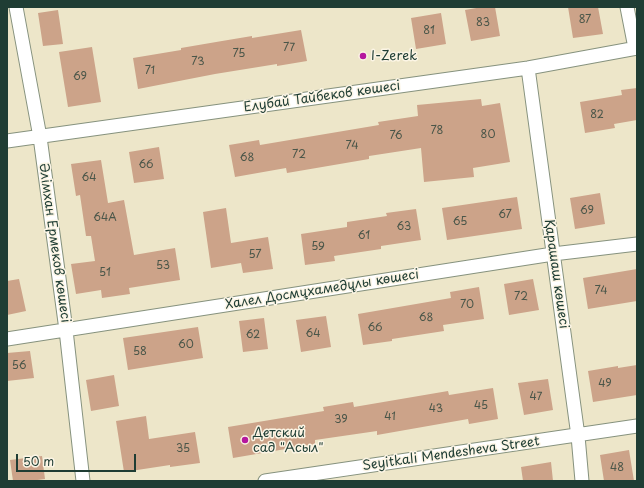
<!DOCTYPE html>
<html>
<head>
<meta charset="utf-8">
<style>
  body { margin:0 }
  #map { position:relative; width:644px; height:488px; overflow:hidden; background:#ede6c9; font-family:"Playpen Sans",sans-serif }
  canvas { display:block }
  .frame { position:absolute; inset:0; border:8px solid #1f3d34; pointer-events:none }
  .scale { position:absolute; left:16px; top:454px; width:120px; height:18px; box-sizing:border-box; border:2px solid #1f3d34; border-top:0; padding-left:5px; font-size:12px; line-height:14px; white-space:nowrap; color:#1f3d34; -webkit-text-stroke:3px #fcf5e5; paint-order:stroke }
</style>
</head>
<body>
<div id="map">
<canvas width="644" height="488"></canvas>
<div class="frame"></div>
<div class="scale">50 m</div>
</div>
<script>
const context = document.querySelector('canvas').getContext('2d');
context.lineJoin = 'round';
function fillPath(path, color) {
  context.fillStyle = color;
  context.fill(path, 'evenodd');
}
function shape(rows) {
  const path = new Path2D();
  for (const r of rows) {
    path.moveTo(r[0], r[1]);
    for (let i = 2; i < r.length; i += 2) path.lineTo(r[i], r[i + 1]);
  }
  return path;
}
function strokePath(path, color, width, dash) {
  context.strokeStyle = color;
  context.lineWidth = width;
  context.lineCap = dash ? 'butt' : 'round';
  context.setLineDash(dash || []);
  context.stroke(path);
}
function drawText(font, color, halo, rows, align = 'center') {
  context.font = font + ' "Playpen Sans",sans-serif';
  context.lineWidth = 3;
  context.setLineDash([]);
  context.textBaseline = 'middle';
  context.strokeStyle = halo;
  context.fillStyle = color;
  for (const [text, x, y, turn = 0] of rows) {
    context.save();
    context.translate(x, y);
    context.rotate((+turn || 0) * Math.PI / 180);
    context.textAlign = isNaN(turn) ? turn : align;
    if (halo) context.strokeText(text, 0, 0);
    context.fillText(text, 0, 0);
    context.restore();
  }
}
fillPath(shape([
  [482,7,495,7,500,36,471,41,465,10],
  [568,7,598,7,603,34,573,38],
  [58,10,63,44,43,46,38,13],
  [441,13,446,44,416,49,411,18],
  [301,30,307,61,277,66,277,64,215,74,138,89,133,58,181,50,181,48,222,41,252,36,252,38],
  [92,47,101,102,68,107,59,52],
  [637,88,637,120,614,124,615,128,585,133,580,102,622,95,621,90],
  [481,99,482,106,500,103,510,162,473,168,474,177,424,182,421,148,369,156,369,159,287,173,286,168,235,177,229,145,259,140,260,145,379,125,378,122,418,116,417,105],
  [159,147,164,179,134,183,129,152],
  [101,160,108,203,124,200,134,255,175,248,180,280,129,288,130,294,102,298,101,290,76,294,71,264,95,261,91,236,86,236,80,195,76,196,71,164],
  [600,193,605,224,575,229,570,198],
  [517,197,522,229,447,240,442,208],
  [226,208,231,243,268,237,273,269,243,273,241,263,211,268,203,212],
  [416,209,421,240,381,246,381,249,334,256,335,261,305,265,301,234,347,227,347,222,387,216,386,213],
  [637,269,637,301,588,309,583,278],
  [19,279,26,311,7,315,7,281],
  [533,279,539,310,509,315,504,284],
  [479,287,484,319,443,325,444,331,392,339,392,341,363,345,358,314,451,298,450,292],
  [326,316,331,347,301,352,296,320],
  [264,318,268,349,243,352,239,321],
  [198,327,203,358,128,370,123,338],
  [30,351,34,378,7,381,7,353],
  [637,365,637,395,593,402,588,371,618,366,618,368],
  [114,375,119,406,91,411,86,380],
  [548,379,553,410,524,415,518,383],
  [493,388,498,419,469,424,468,419,377,435,377,431,315,440,315,444,233,458,228,427,324,411,323,407,353,402,354,407,448,391,449,395],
  [146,416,149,439,195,432,200,463,170,467,170,465,124,472,116,421],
  [629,450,634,481,604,481,600,455],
  [42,456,45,479,30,481,13,481,10,460],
  [551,462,553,481,523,481,521,467]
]), '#cca389');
const minor = shape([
  [16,7,40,137,66,330,83,481],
  [627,7,635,48],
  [528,68,578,436,582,481],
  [7,141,528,68,637,48],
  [7,339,553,254,637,244],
  [265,481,637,426]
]);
strokePath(minor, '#86927e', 15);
strokePath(minor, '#fff', 13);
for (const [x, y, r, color] of [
  [363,56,4,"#b5179e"],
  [245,440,4,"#b5179e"]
]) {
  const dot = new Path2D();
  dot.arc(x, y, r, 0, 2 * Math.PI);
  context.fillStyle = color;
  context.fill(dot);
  strokePath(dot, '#fcf5e5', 1.5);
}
drawText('11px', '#4a5649', null, [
  ["87",585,20],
  ["83",483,23],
  ["81",429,31],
  ["77",289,48],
  ["75",239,54],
  ["73",198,62],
  ["71",150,71],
  ["69",80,77],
  ["82",597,115],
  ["78",437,131],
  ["80",488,135],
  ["76",396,136],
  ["74",352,146],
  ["72",299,155],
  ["68",247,158],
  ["66",146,165],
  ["64",89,178],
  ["69",587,211],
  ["67",505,215],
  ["64А",105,218],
  ["65",460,222],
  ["63",404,227],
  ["61",364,236],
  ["59",318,247],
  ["57",255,255],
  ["53",163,266],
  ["51",105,273],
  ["74",601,291],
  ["72",521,297],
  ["70",467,305],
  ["68",426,318],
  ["66",375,328],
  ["64",313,334],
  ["62",253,335],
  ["60",186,345],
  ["58",140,352],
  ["56",19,366],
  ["49",605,384],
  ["47",536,397],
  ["45",481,406],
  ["43",436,409],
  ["41",390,417],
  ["39",341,420],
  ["35",183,449],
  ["48",617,468]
]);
drawText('13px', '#1f3d34', '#fcf5e5', [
  ["I-Zerek",371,56],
  ["Детский",253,433],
  ["сад \"Асыл\"",253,448]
], 'left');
drawText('13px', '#1f3d34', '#fcf5e5', [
  ["Елубай Тайбеков көшесі",322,97,-8],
  ["Әлімхан Ермеков көшесі",54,243,82],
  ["Қарашаш көшесі",556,274,82],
  ["Халел Досмұхамедұлы көшесі",322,290,-9],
  ["Seyitkali Mendesheva Street",451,454,-8]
]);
</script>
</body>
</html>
